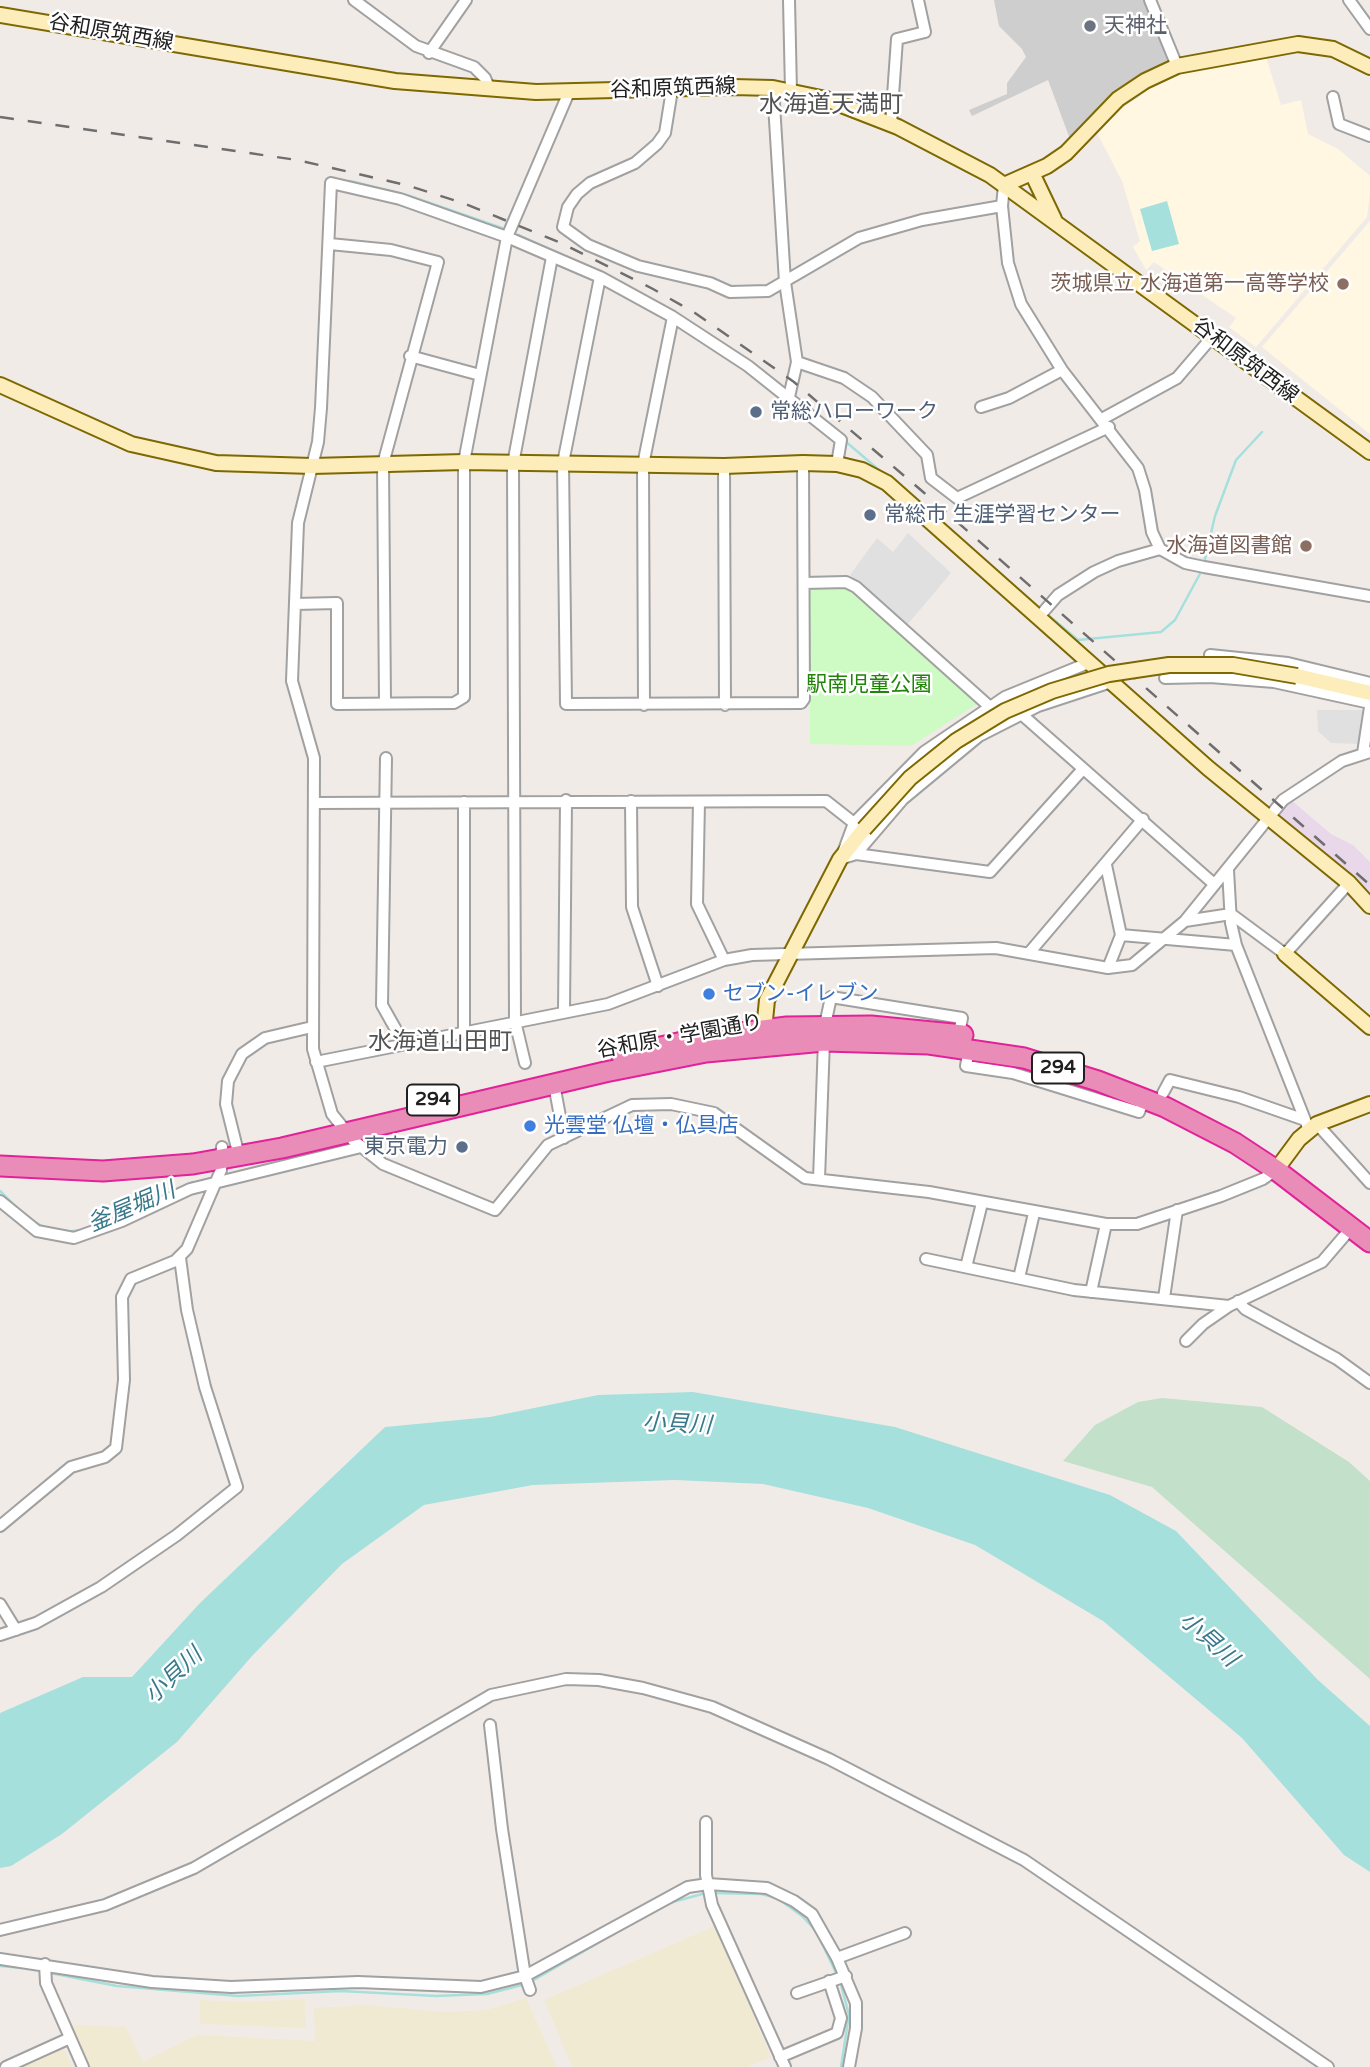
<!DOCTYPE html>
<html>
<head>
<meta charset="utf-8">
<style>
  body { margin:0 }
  canvas { display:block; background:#f1ebe7 }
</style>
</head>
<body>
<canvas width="1370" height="2067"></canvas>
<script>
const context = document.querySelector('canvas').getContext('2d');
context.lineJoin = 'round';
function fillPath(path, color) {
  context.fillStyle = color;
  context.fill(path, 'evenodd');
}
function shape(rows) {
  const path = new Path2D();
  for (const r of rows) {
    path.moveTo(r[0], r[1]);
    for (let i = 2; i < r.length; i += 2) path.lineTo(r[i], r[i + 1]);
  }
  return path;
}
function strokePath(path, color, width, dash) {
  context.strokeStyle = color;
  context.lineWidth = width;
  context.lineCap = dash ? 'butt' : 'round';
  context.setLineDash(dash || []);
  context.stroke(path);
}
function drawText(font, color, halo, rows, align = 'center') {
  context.font = font + ' "Varela Round","Noto Sans JP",sans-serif';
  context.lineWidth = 5;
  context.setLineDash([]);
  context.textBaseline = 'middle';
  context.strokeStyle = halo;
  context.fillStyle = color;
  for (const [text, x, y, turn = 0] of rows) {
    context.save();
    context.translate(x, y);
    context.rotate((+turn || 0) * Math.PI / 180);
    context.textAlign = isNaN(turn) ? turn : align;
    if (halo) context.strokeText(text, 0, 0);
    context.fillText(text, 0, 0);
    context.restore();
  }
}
fillPath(shape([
  [1291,800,1331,834,1353,845,1370,862,1370,897,1278,814]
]), '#e9d8ea');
fillPath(shape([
  [1265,54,1281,105,1301,100,1308,134,1338,149,1370,176,1370,193,1367,217,1256,347,1229,327,1236,318,1154,262,1146,270,1133,247,1140,241,1122,181,1096,131,1111,116,1163,80,1196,68],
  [1370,221,1370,434,1262,347]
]), '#fff7e2');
fillPath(shape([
  [994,0,1143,0,1171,63,1139,76,1117,89,1070,139,1048,80,972,116,969,110,1007,94,1007,83,1026,57,1022,49,999,26]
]), '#cecece');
fillPath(shape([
  [715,1926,771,2057,747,2067,572,2067,544,2000],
  [526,1998,557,2067,90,2067,71,2025,126,2027,143,2062,197,2035,315,2041,314,2008,366,2005,444,2012,487,2010],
  [305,1999,306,2028,200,2024,200,2000,245,2002],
  [64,2048,73,2067,22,2067]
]), '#f0ead2');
fillPath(shape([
  [1162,1398,1262,1407,1349,1462,1370,1481,1370,1679,1152,1487,1063,1461,1095,1425,1138,1402]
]), '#c3e0ca');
fillPath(shape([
  [814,588,850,588,977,704,911,746,810,744,809,592]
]), '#cefbc3');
fillPath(shape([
  [908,533,951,573,907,625,850,575,877,538,893,552],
  [1317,710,1364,710,1360,744,1331,743,1318,731]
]), '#e0e0e0');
fillPath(shape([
  [1167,201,1179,244,1152,251,1140,209],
  [693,1392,895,1427,1110,1495,1176,1531,1318,1680,1370,1726,1370,1872,1344,1855,1242,1738,1103,1621,975,1545,868,1508,763,1484,675,1480,533,1485,424,1505,342,1564,252,1656,177,1742,62,1834,11,1866,0,1868,0,1713,83,1677,132,1677,200,1603,385,1427,490,1417,598,1395]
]), '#a6e0dd');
strokePath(shape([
  [350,181,407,195,502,228],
  [518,235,573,260],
  [845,441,885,475],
  [1204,563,1215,516,1236,460,1262,432],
  [991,566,1042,610],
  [1047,614,1078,640,1161,632,1175,620,1202,570],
  [0,1191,17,1208],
  [110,1220,193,1182],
  [33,1221,46,1228],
  [66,1232,80,1230],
  [713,1893,761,1894,777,1898,802,1916,816,1931],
  [669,1903,706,1893],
  [819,1937,837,1975],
  [0,1966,22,1968],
  [50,1973,117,1986,238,1996,341,1991,436,1996,487,1994,526,1984],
  [532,1981,626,1927],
  [840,1981,849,2015,841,2067]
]), '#a6e0dd', 2.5);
const street = shape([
  [354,0,416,46,474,67,485,78,490,90],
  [789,0,791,91],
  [1150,0,1177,66],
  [1349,0,1370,29],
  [429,53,466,0],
  [773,88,785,282,797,362,789,397],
  [672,90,665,133,657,144,635,163,590,183,577,194,568,207,563,227,588,245,638,266,710,283,730,292,768,291,859,238,922,220,1002,206],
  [1333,97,1339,124,1370,136],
  [891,124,897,39,925,32,918,0],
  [1004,185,1002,206,1008,263,1021,304,1062,370,1138,468,1145,490,1152,532,1160,549,1185,563,1204,567,1370,596],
  [330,244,391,250,438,262,383,464,385,703],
  [600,277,563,463,566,704,801,703,804,699,803,463],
  [410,356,480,375],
  [797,362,844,378,872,397,927,455,931,478,957,498,1109,427],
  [981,407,1009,398,1062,370],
  [1102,419,1177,378,1213,336],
  [837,464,841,440,748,366,673,317,600,277,507,237,400,199,331,183,321,408,318,442,298,523,292,681,314,758,313,1049,332,1114,353,1140,383,1164,495,1210,548,1145,632,1105,671,1104,714,1113,805,1178,929,1192,1106,1224,1137,1224,1221,1196,1263,1179,1276,1170],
  [724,466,725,705],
  [804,583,846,582,856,587,990,707],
  [295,604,337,603,337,704,454,703,464,697,464,462,507,237,569,92],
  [1038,618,1058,595,1094,572,1118,561,1160,549],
  [1165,678,1210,677],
  [1370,683,1288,663,1210,655,1210,677,1274,682,1370,703],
  [644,705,643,465,673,317],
  [1019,712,1214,884],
  [1363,753,1370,707],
  [386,758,382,1005,404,1044],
  [631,801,632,907,658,986],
  [699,802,697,904,724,960],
  [314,803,826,801,854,823],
  [844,850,854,823,924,752,1005,697,1088,663],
  [856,854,990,872,1083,769],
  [840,859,856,854,903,799,979,736,1038,706,1111,682],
  [1106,865,1121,935,1108,968],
  [1228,870,1231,923,1236,945,1309,1130],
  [1185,921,1231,914,1285,954,1349,883],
  [1121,935,1236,945],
  [1029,953,1143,819],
  [564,1012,566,800],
  [825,1025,831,997,962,1018,959,1034],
  [464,1031,464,802],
  [969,1049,966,1066,1013,1073,1139,1112,1144,1099],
  [316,1062,608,1004,724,960,752,955,996,948,1108,968,1132,965,1185,921,1283,800,1342,761,1370,752],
  [525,1063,515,1021,513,464,552,257],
  [554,1084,564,1138],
  [1163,1093,1170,1080,1239,1097,1302,1119],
  [1317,1124,1370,1183],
  [239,1156,226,1104,228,1081,242,1054,265,1038,312,1027],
  [819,1179,824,1041],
  [0,1201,37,1231,74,1238,122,1221,190,1189,361,1147],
  [926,1259,1074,1290,1229,1306],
  [966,1267,982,1203],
  [1019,1278,1034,1213],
  [1091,1292,1106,1224],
  [1164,1298,1177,1210],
  [1238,1301,1245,1309,1337,1359,1370,1383],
  [1186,1341,1203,1324,1229,1306,1322,1262,1352,1227],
  [0,1526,71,1467,105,1457,116,1448,124,1380,122,1297,131,1279,175,1261,187,1249,221,1170,222,1147],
  [0,1604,16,1630],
  [0,1635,36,1623,101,1587,177,1535,237,1487,205,1387,187,1310,180,1258],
  [490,1725,502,1829,525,1976,530,1990],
  [706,1822,706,1875,712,1905,785,2067],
  [0,1930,105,1905,194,1868,491,1695,566,1679,599,1680,643,1688,712,1707,829,1759,1024,1860,1328,2067],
  [837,1958,905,1933],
  [0,1959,152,1982,231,1987,358,1982,481,1987,525,1976,688,1887,708,1884,767,1888,794,1901,812,1914,837,1958,856,2003,856,2028,849,2067],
  [45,1964,46,1983,83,2067],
  [797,1993,846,1976],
  [780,2057,837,2033,841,2018,829,1981],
  [6,2067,70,2038]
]);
const secondary = shape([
  [0,15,395,81,536,92,733,87,773,88,826,99,898,127,990,175,1370,452],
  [1032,173,1054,219],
  [1004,185,1047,166,1066,153,1118,99,1145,81,1177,66,1298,44,1333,49,1370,67],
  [0,385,131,444,216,463,312,466,464,462,724,466,803,463,837,464,862,470,887,483,1208,768,1349,883,1370,906],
  [1297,676,1370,693],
  [1285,954,1370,1027],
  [763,1040,767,1000,840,859,864,829],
  [1276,1170,1299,1139,1317,1124,1370,1104]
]);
const highway = shape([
  [622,1056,700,1038,787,1027,871,1026,963,1035],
  [0,1166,103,1171,193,1164,282,1148,605,1072,706,1052,824,1041,929,1044,1024,1058,1098,1081,1165,1107,1235,1143,1276,1170,1370,1242]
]);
strokePath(street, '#a1a1a1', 14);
strokePath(secondary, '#7d6801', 18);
strokePath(highway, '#e12298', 23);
strokePath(street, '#fff', 10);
strokePath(secondary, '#fcedba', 14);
strokePath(highway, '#ea8cb8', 19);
strokePath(shape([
  [0,117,297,160,406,185,463,203,561,243,653,289,695,313,794,382,922,491,1370,885]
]), '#6e6e6e', 2.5, [14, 14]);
const secondaryBridge = shape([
  [864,829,910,778,956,741,1005,711,1052,691,1109,674,1169,665,1233,665,1297,676]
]);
strokePath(secondaryBridge, '#7d6801', 18, []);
strokePath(secondaryBridge, '#fcedba', 14);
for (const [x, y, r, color] of [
  [1090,26,7,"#6b7280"],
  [1343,284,7,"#8d6e63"],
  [756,412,7,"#5c6f8a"],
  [870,515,7,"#5c6f8a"],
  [1306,546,7,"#8d6e63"],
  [709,994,7,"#3f7fe0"],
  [530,1126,7,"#3f7fe0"],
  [462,1147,7,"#5c6f8a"]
]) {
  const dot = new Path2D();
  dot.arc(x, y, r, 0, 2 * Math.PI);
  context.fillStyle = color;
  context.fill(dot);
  strokePath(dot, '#fff', 2.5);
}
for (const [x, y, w] of [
  [1058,1068,52],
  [433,1100,52]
]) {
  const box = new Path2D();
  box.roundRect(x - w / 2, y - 15.5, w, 31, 5);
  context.fillStyle = '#fff';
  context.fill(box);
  strokePath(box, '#202020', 2);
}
drawText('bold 19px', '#202020', null, [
  ["294",1058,1068],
  ["294",433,1100]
]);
drawText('21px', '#5b616d', '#fff', [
  ["天神社",1104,26]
], 'left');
drawText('21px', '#202020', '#fff', [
  ["谷和原筑西線",111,33,10],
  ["谷和原筑西線",673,89,-2],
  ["谷和原筑西線",1245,361,37],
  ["谷和原・学園通り",680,1037,-10]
]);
drawText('21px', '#785e54', '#fff', [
  ["茨城県立 水海道第一高等学校",1329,284],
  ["水海道図書館",1292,546]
], 'right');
drawText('21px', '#4e5e75', '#fff', [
  ["常総ハローワーク",770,412],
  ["常総市 生涯学習センター",884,515],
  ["東京電力",448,1147,"right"]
], 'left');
drawText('21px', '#208408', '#fff', [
  ["駅南児童公園",869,685]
]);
drawText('21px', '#366cbe', '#fff', [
  ["セブン-イレブン",723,994],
  ["光雲堂 仏壇・仏具店",544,1126]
], 'left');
drawText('italic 23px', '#3a798b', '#fff', [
  ["釜屋堀川",132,1208,-23],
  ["小貝川",677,1425,3],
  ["小貝川",1208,1640,42],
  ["小貝川",174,1676,-43]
]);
drawText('24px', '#535353', '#fff', [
  ["水海道天満町",831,106],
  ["水海道山田町",440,1043]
]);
</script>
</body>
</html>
